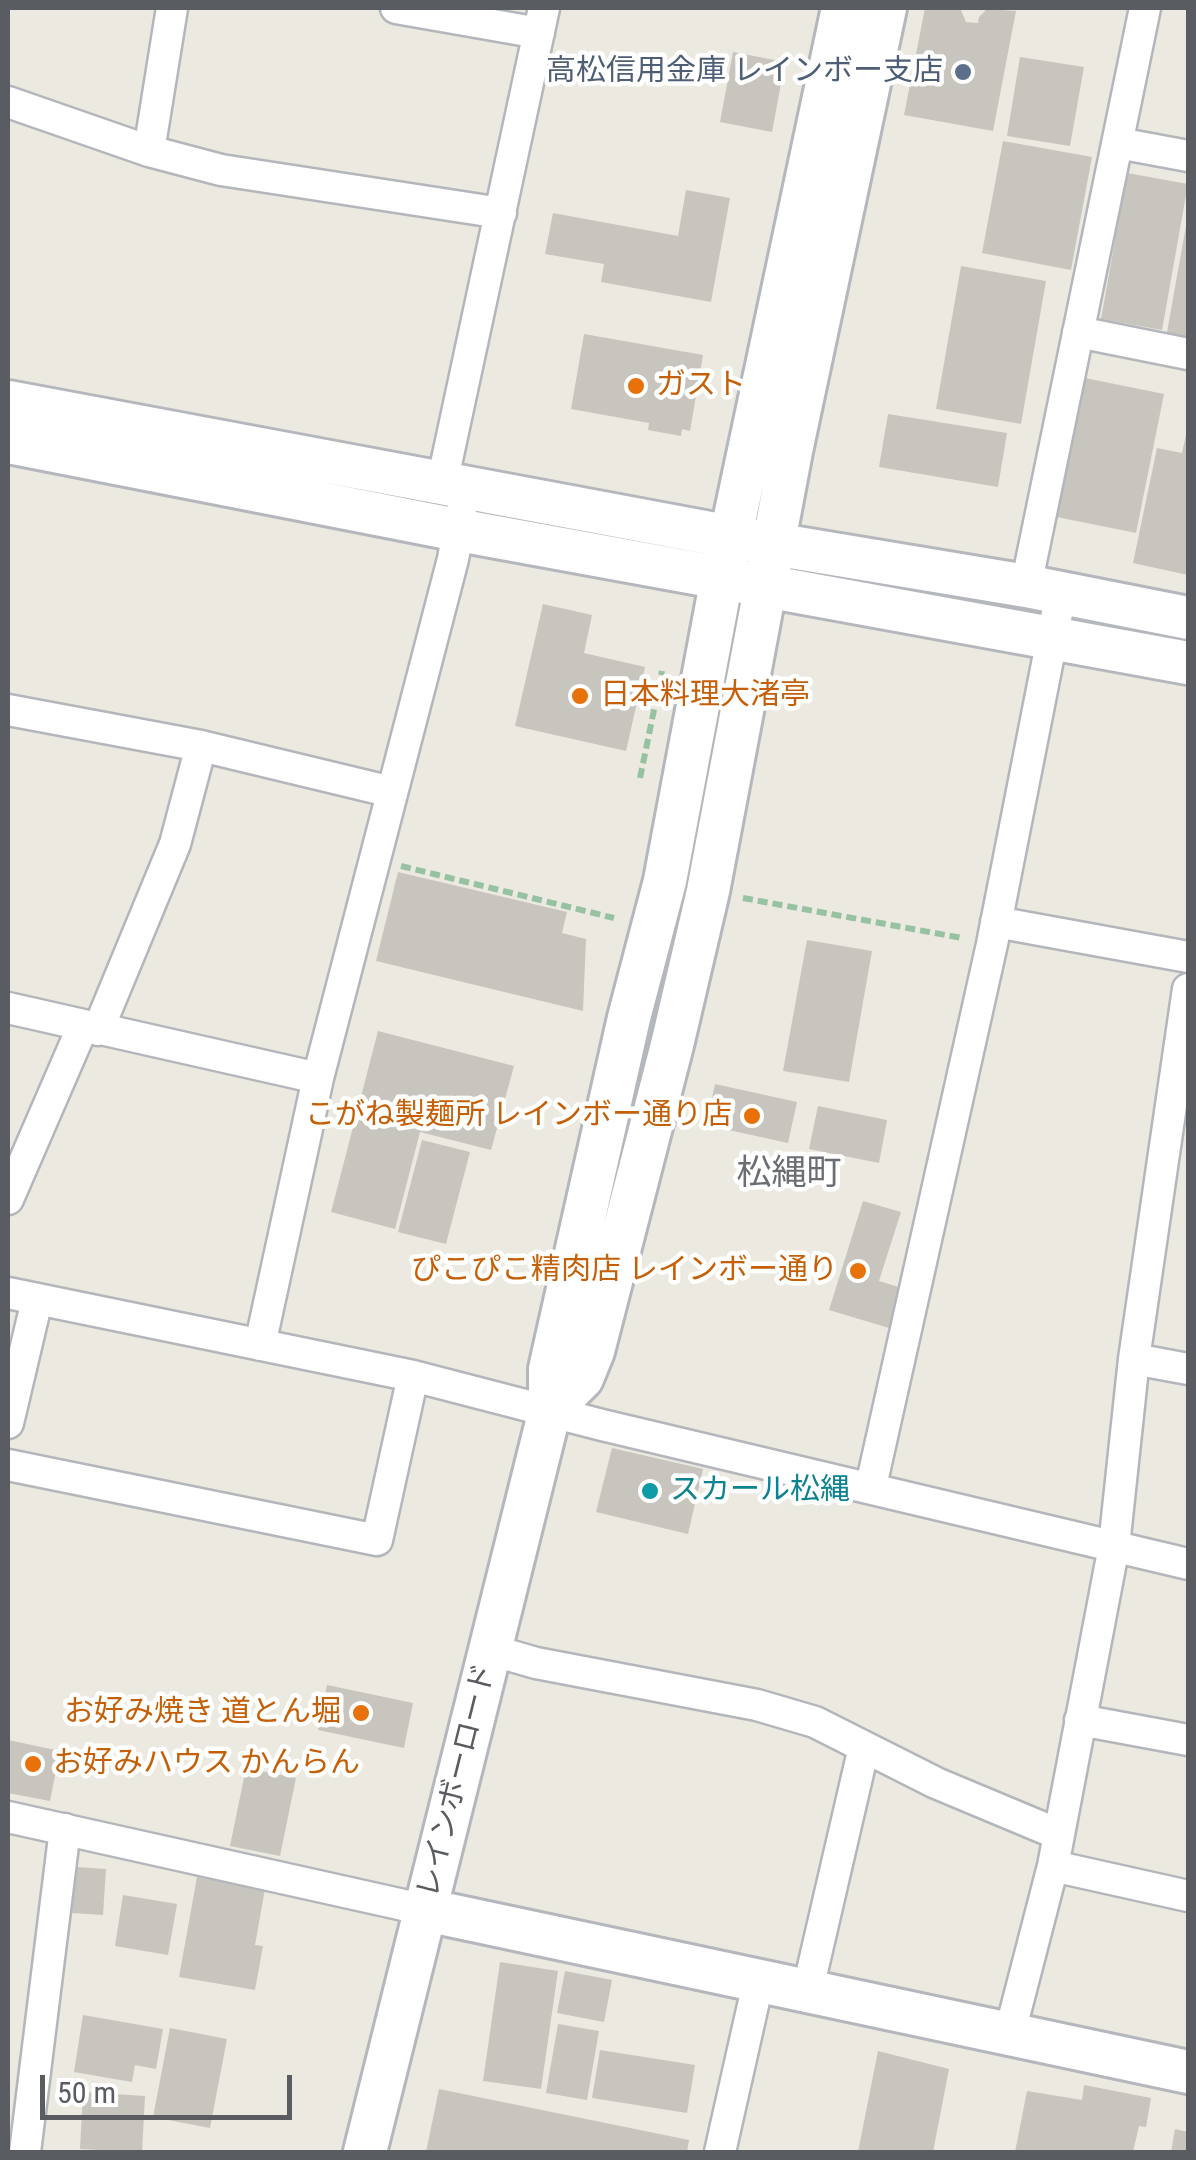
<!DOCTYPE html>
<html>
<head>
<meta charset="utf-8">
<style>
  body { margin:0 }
  #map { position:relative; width:1196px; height:2160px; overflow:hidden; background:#ebe9e0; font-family:"Roboto Condensed",sans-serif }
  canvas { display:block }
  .frame { position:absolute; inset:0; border:10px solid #595c60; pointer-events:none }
  .scale { position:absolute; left:40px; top:2075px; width:252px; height:45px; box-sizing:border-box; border:5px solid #595c60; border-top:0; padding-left:12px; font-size:30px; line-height:35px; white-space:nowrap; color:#595c60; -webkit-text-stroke:8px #fff; paint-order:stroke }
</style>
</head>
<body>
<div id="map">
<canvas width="1196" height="2160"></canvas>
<div class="frame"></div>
<div class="scale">50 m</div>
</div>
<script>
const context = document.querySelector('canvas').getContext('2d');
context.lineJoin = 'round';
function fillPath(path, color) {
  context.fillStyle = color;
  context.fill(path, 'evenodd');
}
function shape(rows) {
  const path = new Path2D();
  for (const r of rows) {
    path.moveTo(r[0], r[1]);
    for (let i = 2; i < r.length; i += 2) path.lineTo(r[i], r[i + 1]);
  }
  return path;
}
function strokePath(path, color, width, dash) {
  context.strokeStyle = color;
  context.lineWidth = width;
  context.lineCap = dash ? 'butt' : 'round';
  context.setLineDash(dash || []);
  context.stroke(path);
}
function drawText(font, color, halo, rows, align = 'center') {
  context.font = font + ' "Roboto Condensed","Noto Sans JP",sans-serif';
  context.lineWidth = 9;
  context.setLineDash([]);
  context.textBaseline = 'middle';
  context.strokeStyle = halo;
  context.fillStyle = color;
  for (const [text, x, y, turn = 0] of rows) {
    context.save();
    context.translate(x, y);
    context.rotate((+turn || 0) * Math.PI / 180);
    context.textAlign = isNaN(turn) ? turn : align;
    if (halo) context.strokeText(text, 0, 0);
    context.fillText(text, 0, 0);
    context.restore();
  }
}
fillPath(shape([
  [925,8,960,8,966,22,978,23,979,17,987,9,1016,11,993,131,904,115],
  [733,52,785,62,772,132,720,122],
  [1020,57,1084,67,1070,146,1007,136],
  [1003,141,1092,157,1071,270,982,253],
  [1127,173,1188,184,1162,330,1101,319],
  [686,190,730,198,711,302,601,282,604,264,545,254,553,213,678,236],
  [1187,220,1188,220,1188,342,1166,338],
  [961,266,1046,281,1021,424,936,409],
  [584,334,703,355,690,431,682,429,681,436,648,430,649,423,571,409],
  [1085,378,1164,394,1136,533,1057,517],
  [888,414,1007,433,998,487,879,467],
  [1187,430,1188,431,1188,575,1133,563,1157,448,1182,453],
  [543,604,592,615,584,653,645,667,626,751,515,726],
  [398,872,567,912,562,933,586,939,583,1011,376,961],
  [807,940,872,951,849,1082,783,1071],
  [378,1031,514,1066,491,1150,420,1132,395,1229,331,1212],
  [715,1084,797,1102,788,1143,706,1125],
  [818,1106,887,1120,879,1163,809,1149],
  [422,1140,470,1152,446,1244,398,1232],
  [863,1201,901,1212,879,1281,902,1288,889,1328,829,1310],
  [612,1448,703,1469,688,1534,596,1512],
  [327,1685,413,1703,404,1748,318,1730],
  [8,1740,60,1751,50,1801,8,1793],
  [246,1768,296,1778,280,1856,230,1846],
  [76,1867,106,1869,103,1915,72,1913],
  [197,1877,265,1889,255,1945,263,1946,255,1990,179,1977],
  [123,1895,177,1904,168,1955,115,1946],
  [500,1962,558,1971,541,2089,483,2081],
  [565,1971,612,1980,604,2022,557,2013],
  [83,2015,163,2029,156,2069,135,2065,132,2082,74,2072],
  [558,2024,599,2031,587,2100,546,2093],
  [170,2028,227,2039,210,2128,153,2117],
  [600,2050,695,2065,687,2113,592,2098],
  [878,2051,949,2069,933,2152,858,2152],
  [1084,2085,1151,2098,1146,2127,1139,2126,1133,2152,1015,2152,1027,2091,1082,2100],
  [439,2089,689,2140,687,2152,426,2152],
  [83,2092,145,2096,142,2152,80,2149],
  [1175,2129,1188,2132,1188,2152,1171,2152]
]), '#c8c5bf');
const street = shape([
  [396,8,539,33],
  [8,102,149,151,221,170,501,213],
  [1118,143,1188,156],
  [149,151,172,8],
  [1078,332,1188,354],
  [442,483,544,8],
  [1026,586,1145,8],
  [8,710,201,746,392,792],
  [996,922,1188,957],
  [8,1008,318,1078],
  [98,1030,175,844,201,746],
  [8,1199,83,1026],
  [8,1293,413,1376,602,1425,1188,1564],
  [260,1345,318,1078,453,559,461,514],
  [1134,1359,1188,1369],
  [8,1423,37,1300],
  [8,1465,377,1540,413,1376],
  [871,1486,992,944,1061,593],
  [491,1650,536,1663,757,1705,815,1722,936,1783,1058,1834],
  [1080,1720,1188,1740],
  [8,1817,426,1910],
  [1053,1866,1188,1896],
  [807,1993,864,1747],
  [1009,2036,1053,1866,1114,1546,1134,1359,1188,989],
  [25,2152,65,1829],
  [720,2152,758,1983]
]);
const secondary = shape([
  [8,402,731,537,1026,586,1188,618],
  [8,442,458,530,1188,663],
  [550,1410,582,1378,593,1351,672,1045,708,891,791,451,885,8],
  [426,1910,1188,2072],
  [365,2152,550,1410,550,1369,629,1018,665,881,722,578,843,8]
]);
strokePath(street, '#b3b6ba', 35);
strokePath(secondary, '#b4b7bc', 48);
strokePath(shape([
  [640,778,662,671],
  [401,866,614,918],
  [743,898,962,938]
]), '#97c2a2', 6, [10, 5]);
strokePath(street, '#fff', 30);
strokePath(secondary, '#fff', 42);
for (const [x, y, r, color] of [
  [963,72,10,"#5c6f8a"],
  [636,386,10,"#e8710a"],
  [580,696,10,"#e8710a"],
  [752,1116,10,"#e8710a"],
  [858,1271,10,"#e8710a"],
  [650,1491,10,"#0f9aa8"],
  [361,1713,10,"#e8710a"],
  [33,1764,10,"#e8710a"]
]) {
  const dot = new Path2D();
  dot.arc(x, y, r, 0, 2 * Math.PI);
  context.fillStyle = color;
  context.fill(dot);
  strokePath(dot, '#fff', 4);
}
drawText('30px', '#4e5e75', '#fff', [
  ["高松信用金庫 レインボー支店",943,72]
], 'right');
drawText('30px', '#c56008', '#fff', [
  ["ガスト",656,386],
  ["日本料理大渚亭",600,696],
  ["こがね製麺所 レインボー通り店",732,1116,"right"],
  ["ぴこぴこ精肉店 レインボー通り",838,1271,"right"],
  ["お好み焼き 道とん堀",341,1713,"right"],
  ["お好みハウス かんらん",53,1764]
], 'left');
drawText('30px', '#0d838f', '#fff', [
  ["スカール松縄",670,1491]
], 'left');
drawText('30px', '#595c60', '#fff', [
  ["レインボーロード",458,1781,-76]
]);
drawText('35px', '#6a6e72', '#fff', [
  ["松縄町",789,1175]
]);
</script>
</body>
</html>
